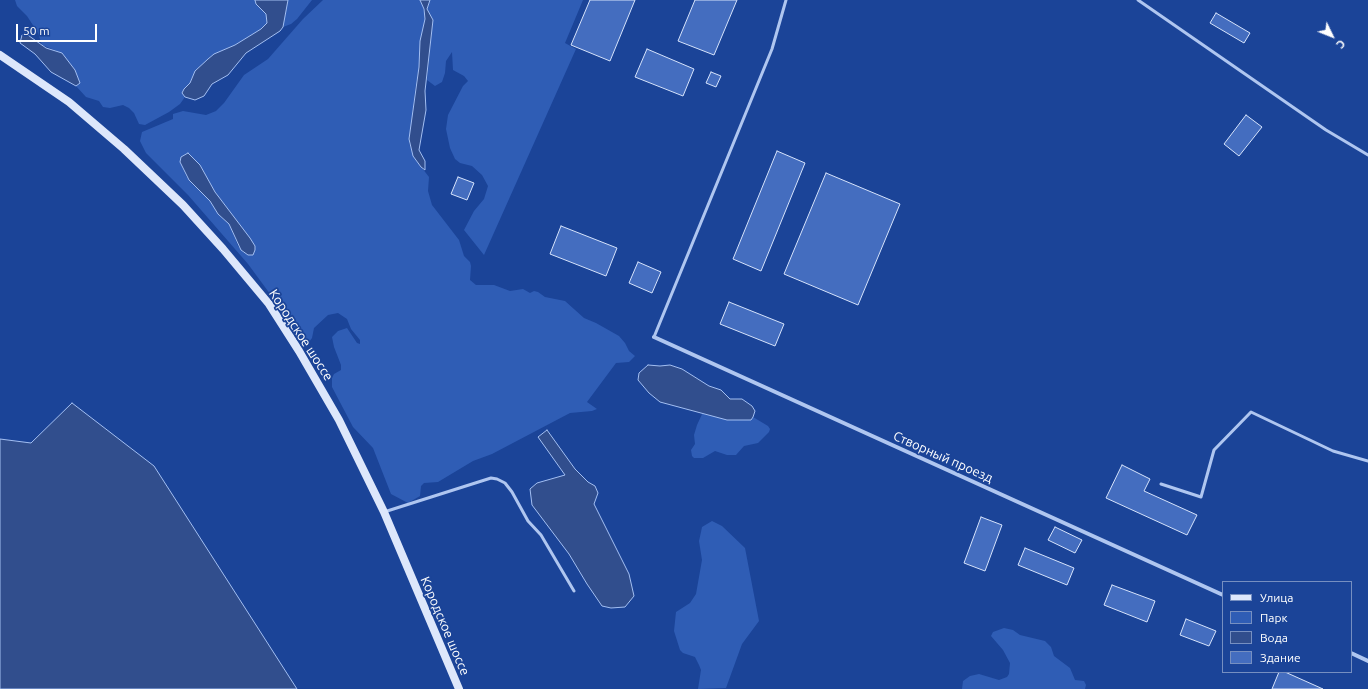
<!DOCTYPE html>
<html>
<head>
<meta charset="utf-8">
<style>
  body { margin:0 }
  #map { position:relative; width:1368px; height:689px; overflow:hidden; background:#1b4498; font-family:Ubuntu,sans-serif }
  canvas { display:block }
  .legend { position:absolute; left:1222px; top:581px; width:130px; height:92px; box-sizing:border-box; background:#1b4498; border:1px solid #768fc1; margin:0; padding:5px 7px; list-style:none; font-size:12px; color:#fff }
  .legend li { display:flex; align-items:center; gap:8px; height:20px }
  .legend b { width:20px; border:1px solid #768fc1 }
  .north { position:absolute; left:1312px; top:16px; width:40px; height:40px; -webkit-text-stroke:3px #1b4498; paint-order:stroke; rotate:133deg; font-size:11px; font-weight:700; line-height:16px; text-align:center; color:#fff }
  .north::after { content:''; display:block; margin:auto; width:14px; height:18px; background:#fff; clip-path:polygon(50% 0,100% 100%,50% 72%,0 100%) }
  .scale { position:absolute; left:16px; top:24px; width:81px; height:18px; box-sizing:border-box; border:2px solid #fff; border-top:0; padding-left:5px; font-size:12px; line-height:14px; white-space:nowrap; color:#fff; -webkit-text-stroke:3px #1b4498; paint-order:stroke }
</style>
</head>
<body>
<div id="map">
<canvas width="1368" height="689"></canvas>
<ul class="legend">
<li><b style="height:5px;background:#dde7fb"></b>Улица</li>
<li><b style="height:11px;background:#2f5db5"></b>Парк</li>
<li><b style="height:11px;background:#314e8d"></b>Вода</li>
<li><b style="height:11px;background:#446dbf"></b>Здание</li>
</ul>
<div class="north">С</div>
<div class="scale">50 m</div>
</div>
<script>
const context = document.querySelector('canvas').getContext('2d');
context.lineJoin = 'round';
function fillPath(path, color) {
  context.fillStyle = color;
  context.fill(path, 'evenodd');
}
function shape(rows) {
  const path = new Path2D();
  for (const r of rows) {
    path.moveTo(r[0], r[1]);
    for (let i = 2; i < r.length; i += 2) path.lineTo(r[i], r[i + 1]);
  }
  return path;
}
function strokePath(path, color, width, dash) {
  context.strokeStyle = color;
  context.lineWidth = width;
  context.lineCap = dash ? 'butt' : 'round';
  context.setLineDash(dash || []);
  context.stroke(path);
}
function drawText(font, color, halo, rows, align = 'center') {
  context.font = font + ' Ubuntu,sans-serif';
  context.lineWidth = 3.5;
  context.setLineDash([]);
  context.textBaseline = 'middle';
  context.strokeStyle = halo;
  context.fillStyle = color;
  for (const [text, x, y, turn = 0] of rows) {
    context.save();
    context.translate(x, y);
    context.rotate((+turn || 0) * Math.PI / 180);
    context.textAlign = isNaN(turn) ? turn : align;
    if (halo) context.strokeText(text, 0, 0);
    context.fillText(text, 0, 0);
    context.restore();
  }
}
fillPath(shape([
  [15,0,255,0,256,4,266,14,268,18,267,23,261,29,235,45,211,56,193,75,190,83,182,93,185,97,180,104,169,112,145,125,139,124,134,113,129,108,123,105,110,108,103,107,99,101,86,97,76,86,80,83,75,70,62,53,42,45,38,33,27,16,17,6],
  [288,0,312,0,297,19,291,24,283,27],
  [323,0,420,0,423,6,425,19,420,47,419,67,415,90,409,143,415,159,429,177,428,191,432,205,459,240,464,256,470,262,471,266,470,280,476,285,494,285,510,291,523,289,530,293,534,291,538,292,545,297,565,301,584,318,596,323,619,336,625,343,629,351,635,356,629,362,616,363,587,402,597,409,592,411,570,413,492,454,473,461,438,482,424,483,421,486,420,496,408,503,391,494,373,448,353,427,332,387,332,378,334,374,341,370,341,365,334,347,332,337,338,331,347,328,357,343,360,344,360,340,351,329,347,319,338,313,328,315,314,328,312,338,309,342,304,340,248,264,188,195,146,153,140,141,142,132,173,119,173,114,183,111,206,115,216,111,224,103,244,75,268,59,303,19],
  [188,153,200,165,215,192,252,242,255,246,244,253,238,246,229,224,218,214,210,201,192,184,186,176,180,162,181,157],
  [430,0,583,0,565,43,576,49,484,255,464,230,474,211,484,199,488,186,482,175,472,166,460,163,455,159,450,148,446,129,448,115,463,86,468,81,464,76,453,70,452,52,446,61,445,73,442,82,435,86,427,80,433,20,427,9],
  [703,412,727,420,751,419,753,417,768,426,770,429,769,432,758,443,744,446,736,455,727,455,715,451,703,458,694,458,692,456,691,450,695,444,694,435,697,425],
  [712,521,722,526,745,548,759,621,742,644,726,688,698,689,701,670,699,665,695,657,683,653,680,650,674,631,676,612,690,603,696,594,702,560,699,541,701,532,702,527],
  [1004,628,1013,630,1020,635,1045,641,1051,647,1054,656,1070,668,1075,680,1084,681,1086,685,1085,689,962,689,963,681,970,676,979,674,999,680,1007,677,1009,674,1010,663,1003,650,991,636,993,632]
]), '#2f5db5');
const water = shape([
  [255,0,288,0,283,27,280,31,246,53,228,75,212,84,204,96,195,100,185,97,182,93,184,89,190,83,195,71,208,59,214,54,235,45,261,29,267,23,266,14,256,4,255,0],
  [420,0,430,0,427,9,433,20,425,91,426,110,419,150,425,161,425,170,421,167,413,156,409,139,419,67,420,41,425,19,424,9,420,0],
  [25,33,46,48,62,53,75,70,80,83,76,86,51,72,35,54,20,43,22,35,25,33],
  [188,153,200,165,215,192,250,238,255,246,255,250,253,255,248,255,241,250,229,224,218,214,210,201,189,180,180,162,181,157,188,153],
  [648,365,660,366,670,365,682,369,709,386,721,390,730,399,742,399,752,406,755,411,753,417,751,420,727,420,660,402,649,393,638,380,639,373,648,365],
  [72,403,154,466,297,689,0,689,0,439,31,443,72,403],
  [547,430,575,469,588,482,595,486,598,493,594,504,629,574,634,596,625,607,611,608,602,606,587,584,569,554,532,505,530,489,537,483,565,475,538,437,547,430]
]);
fillPath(water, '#314e8d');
strokePath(water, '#a3bff2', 1);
const building = shape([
  [590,0,635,0,610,61,571,45,590,0],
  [695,0,737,0,714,55,678,41,695,0],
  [1216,13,1250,33,1244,43,1210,23,1216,13],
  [647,49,694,69,683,96,635,77,647,49],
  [711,72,721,76,716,87,706,83,711,72],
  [1246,115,1262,127,1239,156,1224,144,1246,115],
  [777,151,805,163,761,271,733,259,777,151],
  [826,173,900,204,858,305,784,274,826,173],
  [458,177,474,183,467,200,451,194,458,177],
  [561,226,617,248,606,276,550,254,561,226],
  [638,262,661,272,652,293,629,283,638,262],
  [729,302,784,324,775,346,720,324,729,302],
  [1122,465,1150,479,1144,491,1197,515,1187,535,1106,498,1122,465],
  [981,517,1002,525,985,571,964,563,981,517],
  [1055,527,1082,540,1075,553,1048,540,1055,527],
  [1025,548,1074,568,1067,585,1018,565,1025,548],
  [1112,585,1155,601,1147,622,1104,605,1112,585],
  [1186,619,1216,631,1209,646,1180,635,1186,619],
  [1279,672,1285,672,1323,689,1272,689,1279,672]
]);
fillPath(building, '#446dbf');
strokePath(building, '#d6e3fb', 1);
strokePath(shape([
  [1138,0,1326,130,1368,155],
  [654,337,772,49,786,0],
  [1161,484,1201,497,1214,450,1251,412,1333,451,1368,461],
  [384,512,491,478,497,479,505,483,512,492,528,521,541,535,574,591]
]), '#afc6f0', 3);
strokePath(shape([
  [654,337,1223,595],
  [1351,653,1368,661]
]), '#afc6f0', 4);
strokePath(shape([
  [0,55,69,102,124,149,183,205,223,249,269,304,299,351,339,420,384,512,459,689]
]), '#dde7fb', 8);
drawText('13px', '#fff', '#1b4498', [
  ["Кородское шоссе",301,335,57],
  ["Створный проезд",943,457,24],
  ["Кородское шоссе",445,626,67]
]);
</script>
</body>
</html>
